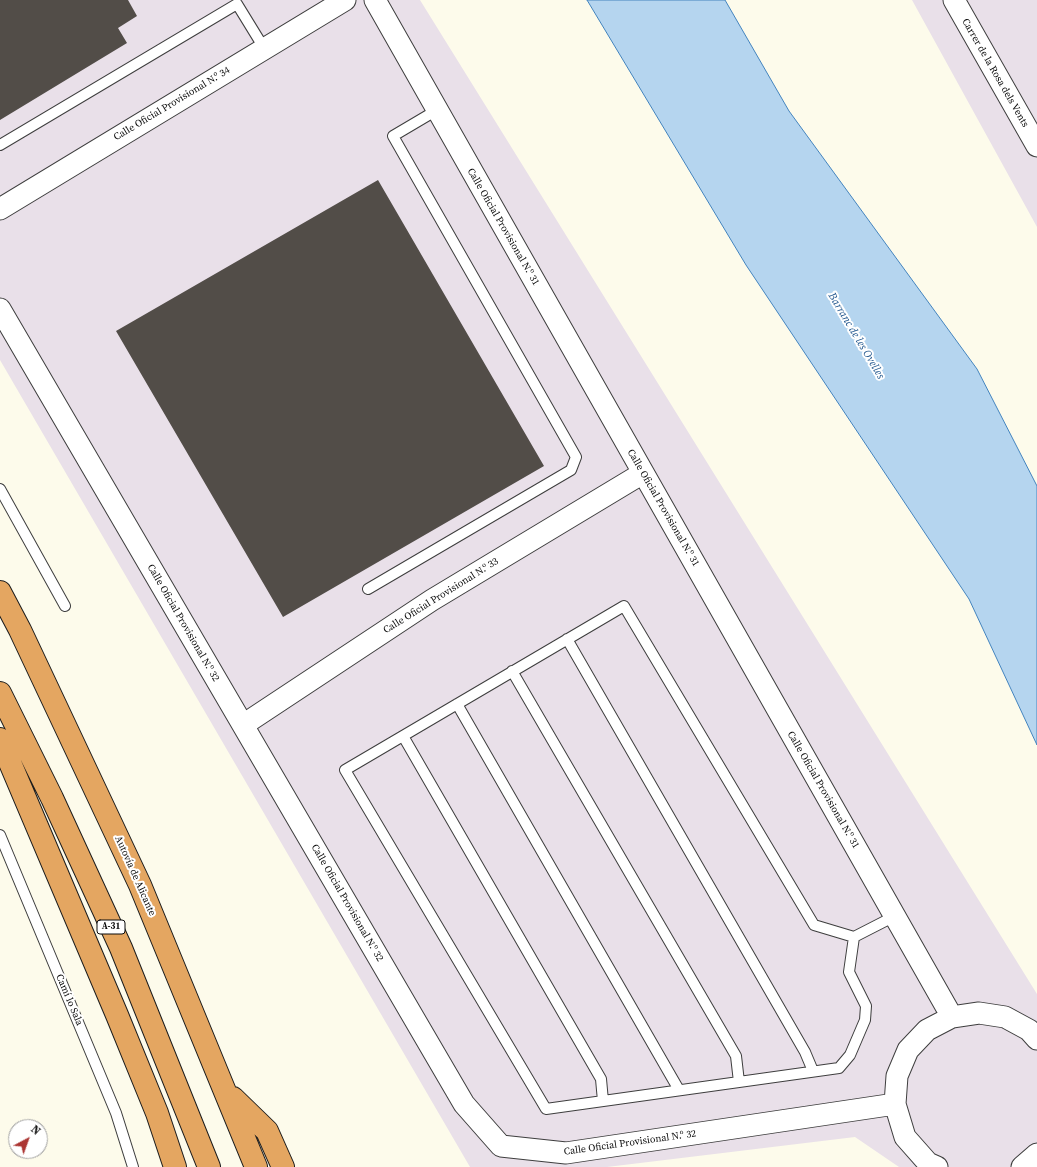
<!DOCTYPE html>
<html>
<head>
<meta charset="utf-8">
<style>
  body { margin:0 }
  #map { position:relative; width:1037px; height:1167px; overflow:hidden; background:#fdfbeb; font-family:"Source Serif 4",serif }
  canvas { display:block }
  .north { position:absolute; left:8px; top:1119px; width:40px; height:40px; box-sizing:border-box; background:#fff; border:1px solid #9d9d9d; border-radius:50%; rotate:41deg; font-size:11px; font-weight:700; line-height:16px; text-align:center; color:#0b0b0b }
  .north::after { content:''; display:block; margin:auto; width:14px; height:18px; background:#ab3532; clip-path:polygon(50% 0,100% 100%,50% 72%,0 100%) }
</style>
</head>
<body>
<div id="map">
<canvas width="1037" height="1167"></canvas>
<div class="north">N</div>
</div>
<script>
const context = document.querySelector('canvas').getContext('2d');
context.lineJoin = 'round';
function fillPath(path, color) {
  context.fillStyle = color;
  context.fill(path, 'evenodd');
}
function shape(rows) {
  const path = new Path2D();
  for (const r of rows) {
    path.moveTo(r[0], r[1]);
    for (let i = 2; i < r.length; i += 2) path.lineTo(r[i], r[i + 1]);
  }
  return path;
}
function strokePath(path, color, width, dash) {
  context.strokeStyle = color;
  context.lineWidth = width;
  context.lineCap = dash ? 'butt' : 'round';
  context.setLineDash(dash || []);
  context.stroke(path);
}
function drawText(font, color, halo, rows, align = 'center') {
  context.font = font + ' "Source Serif 4",serif';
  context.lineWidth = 4;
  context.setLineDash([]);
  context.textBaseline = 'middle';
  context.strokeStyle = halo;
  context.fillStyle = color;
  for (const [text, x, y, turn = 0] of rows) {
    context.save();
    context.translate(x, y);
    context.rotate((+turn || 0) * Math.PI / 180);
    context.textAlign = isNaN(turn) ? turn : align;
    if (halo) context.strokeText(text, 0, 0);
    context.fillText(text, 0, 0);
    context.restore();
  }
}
fillPath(shape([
  [0,0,420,0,1037,994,1037,1167,899,1167,855,1137,607,1167,470,1167,0,360],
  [912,0,1037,0,1037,227]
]), '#e9e0e9');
const water = shape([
  [587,0,725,0,789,111,977,369,1037,486,1037,745,969,599,746,265,587,0]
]);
fillPath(water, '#b5d5ef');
strokePath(water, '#4484be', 1);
fillPath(shape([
  [0,0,128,0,137,16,118,28,127,43,0,120],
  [378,180,544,466,283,617,116,331]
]), '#524d48');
const service = shape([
  [0,145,237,4,264,48],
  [0,489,65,606],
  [368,589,571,470,576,457,393,136,437,110],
  [567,639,805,1052,813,1071],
  [512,671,736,1056,739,1082],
  [457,704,679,1090],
  [403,736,601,1079,603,1101],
  [0,835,116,1113,133,1167],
  [854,937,849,972,866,1006,865,1020,850,1055,839,1068,546,1109,345,770,624,606,814,925,854,937,895,916]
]);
const minor = shape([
  [375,0,952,1017],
  [954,0,1037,146],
  [0,209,345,0],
  [0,309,464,1104,501,1146,566,1153,895,1104],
  [243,725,432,600,643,473],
  [937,1167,928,1163,905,1137,895,1104,897,1076,908,1050,927,1030,952,1017,979,1013,1005,1017,1029,1030,1037,1039],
  [1022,1167,1037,1154]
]);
const motorway = shape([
  [0,592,20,630,140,885,256,1167],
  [0,693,52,798,121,948,209,1167],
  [0,739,117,1015,157,1113,175,1167],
  [233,1098,267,1131,283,1167]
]);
strokePath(service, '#3e3e3e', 12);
strokePath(minor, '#3e3e3e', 23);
strokePath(motorway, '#1c1c1c', 24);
strokePath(service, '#fff', 10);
strokePath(minor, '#fff', 21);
strokePath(motorway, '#e4a661', 22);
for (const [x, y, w] of [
  [111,927,28]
]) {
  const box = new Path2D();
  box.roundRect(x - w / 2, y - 7, w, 14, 3);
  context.fillStyle = '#fff';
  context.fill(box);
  strokePath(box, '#0b0b0b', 1);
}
drawText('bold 9px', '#0b0b0b', null, [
  ["A-31",111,927]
]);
drawText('10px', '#0b0b0b', '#fff', [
  ["Carrer de la Rosa dels Vents",995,73,60],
  ["Calle Oficial Provisional N.º 34",172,104,-31],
  ["Calle Oficial Provisional N.º 31",503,227,60],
  ["Calle Oficial Provisional N.º 31",663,508,60],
  ["Calle Oficial Provisional N.º 33",441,596,-32],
  ["Calle Oficial Provisional N.º 32",183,623,60],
  ["Calle Oficial Provisional N.º 31",823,790,60],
  ["Autovía de Alicante",135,876,66],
  ["Calle Oficial Provisional N.º 32",347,903,60],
  ["Camí lo Sala",69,1000,67],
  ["Calle Oficial Provisional N.º 32",630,1143,-8]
]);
drawText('italic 11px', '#22578e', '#fff', [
  ["Barranc de les Ovelles",856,336,59]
]);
</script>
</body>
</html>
